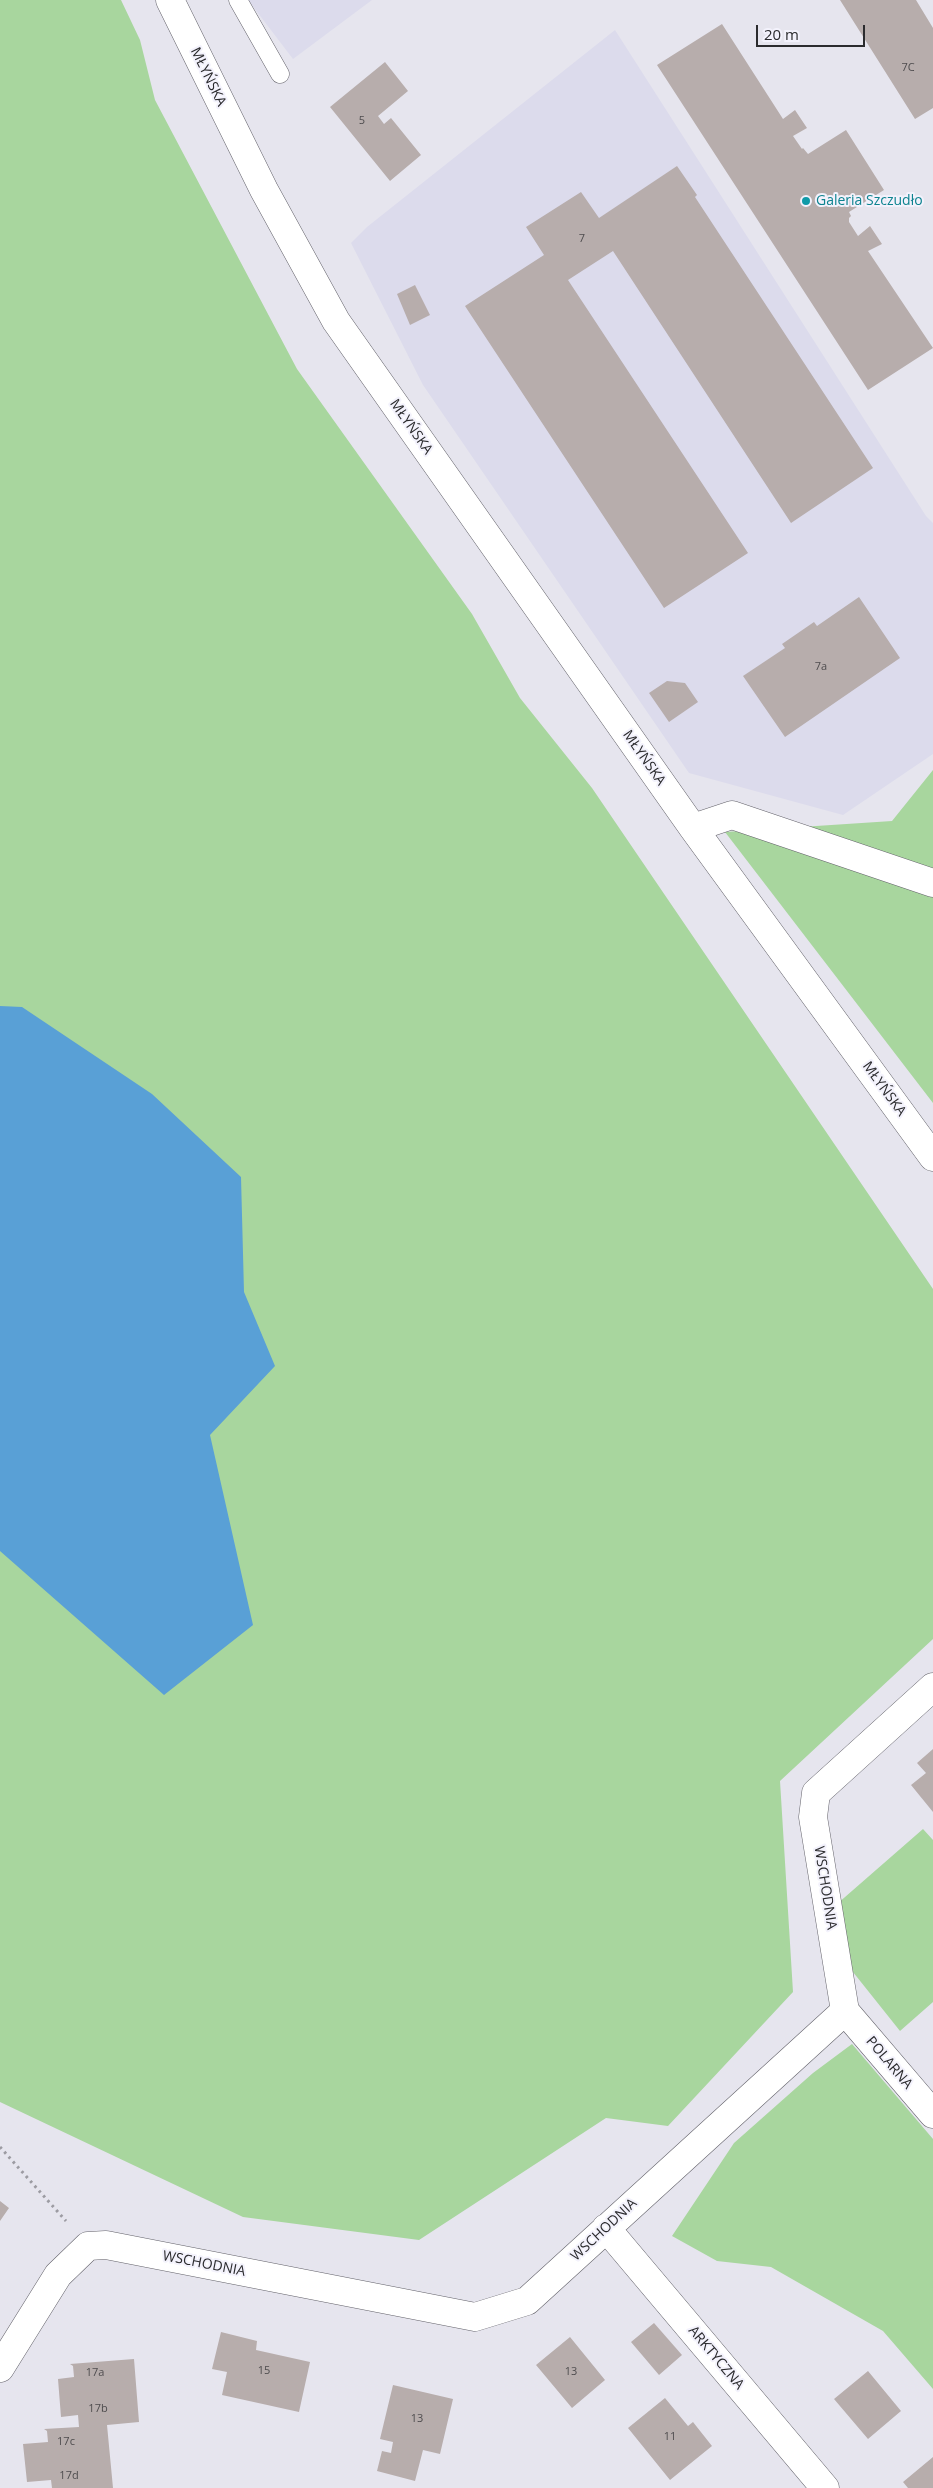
<!DOCTYPE html>
<html>
<head>
<meta charset="utf-8">
<style>
  body { margin:0 }
  #map { position:relative; width:933px; height:2488px; overflow:hidden; background:#e6e5ee; font-family:"Open Sans",sans-serif }
  canvas { display:block }
  .scale { position:absolute; left:756px; top:25px; width:109px; height:22px; box-sizing:border-box; border:2px solid #2b2b2e; border-top:0; padding-left:6px; font-size:15px; line-height:18px; white-space:nowrap; color:#2b2b2e; -webkit-text-stroke:4px #f3f2fc; paint-order:stroke }
</style>
</head>
<body>
<div id="map">
<canvas width="933" height="2488"></canvas>
<div class="scale">20 m</div>
</div>
<script>
const context = document.querySelector('canvas').getContext('2d');
context.lineJoin = 'round';
function fillPath(path, color) {
  context.fillStyle = color;
  context.fill(path, 'evenodd');
}
function shape(rows) {
  const path = new Path2D();
  for (const r of rows) {
    path.moveTo(r[0], r[1]);
    for (let i = 2; i < r.length; i += 2) path.lineTo(r[i], r[i + 1]);
  }
  return path;
}
function strokePath(path, color, width, dash) {
  context.strokeStyle = color;
  context.lineWidth = width;
  context.lineCap = dash ? 'butt' : 'round';
  context.setLineDash(dash || []);
  context.stroke(path);
}
function drawText(font, color, halo, rows, align = 'center') {
  context.font = font + ' "Open Sans",sans-serif';
  context.lineWidth = 4;
  context.setLineDash([]);
  context.textBaseline = 'middle';
  context.strokeStyle = halo;
  context.fillStyle = color;
  for (const [text, x, y, turn = 0] of rows) {
    context.save();
    context.translate(x, y);
    context.rotate((+turn || 0) * Math.PI / 180);
    context.textAlign = isNaN(turn) ? turn : align;
    if (halo) context.strokeText(text, 0, 0);
    context.fillText(text, 0, 0);
    context.restore();
  }
}
fillPath(shape([
  [248,0,372,0,293,59],
  [615,30,926,516,933,523,933,754,843,815,689,773,423,385,351,243,367,227]
]), '#dcdbec');
fillPath(shape([
  [0,0,121,0,140,40,155,100,297,369,472,614,520,698,592,788,933,1289,933,1639,780,1781,793,1992,668,2126,606,2118,419,2240,243,2217,0,2102],
  [933,770,933,1103,725,832,892,821],
  [923,1829,933,1840,933,2002,900,2031,845,1962,837,1904],
  [852,2044,933,2139,933,2389,883,2331,771,2267,717,2261,672,2236,734,2143,813,2073]
]), '#a8d69e');
fillPath(shape([
  [0,1006,22,1007,152,1094,241,1177,244,1292,275,1366,210,1435,253,1625,164,1695,0,1551]
]), '#59a0d6');
fillPath(shape([
  [840,0,916,0,933,28,933,108,915,119],
  [722,24,783,119,795,110,807,128,793,136,802,149,803,148,808,154,846,130,884,190,849,212,851,216,849,218,849,222,858,236,870,226,882,244,868,251,933,348,868,390,657,65],
  [385,62,408,91,378,116,384,124,391,118,421,155,390,181,330,107],
  [677,166,697,195,695,197,873,468,791,523,613,251,568,280,748,553,664,608,465,306,544,255,526,227,581,192,599,218],
  [415,285,430,315,410,325,397,294],
  [859,597,900,658,785,737,743,676,785,648,782,644,814,622,817,626],
  [667,681,685,683,698,702,669,722,649,693],
  [933,1749,933,1812,911,1785,926,1773,917,1763],
  [0,2201,9,2208,0,2221],
  [654,2323,682,2355,659,2375,631,2342],
  [221,2332,257,2341,256,2350,310,2362,299,2412,222,2395,227,2372,212,2369],
  [570,2337,605,2380,572,2408,536,2365],
  [134,2359,139,2422,107,2425,113,2488,52,2488,51,2480,27,2482,23,2444,48,2442,47,2431,44,2429,79,2427,78,2415,61,2417,58,2379,74,2377,73,2366,70,2364],
  [868,2371,901,2411,868,2439,834,2399],
  [393,2385,453,2399,440,2454,423,2450,415,2481,377,2471,382,2451,391,2453,393,2442,380,2439],
  [665,2398,688,2426,693,2422,712,2446,670,2480,628,2428],
  [933,2457,933,2488,908,2488,903,2482]
]), '#b7adac');
const service = shape([
  [238,0,280,74]
]);
const minor = shape([
  [170,0,264,190,336,321,693,828,933,1157],
  [693,828,732,815,933,883],
  [845,2011,933,2114],
  [606,2228,825,2488],
  [0,2368,58,2275,88,2246,106,2245,475,2317,527,2301,845,2011,813,1817,816,1793,933,1687]
]);
strokePath(service, '#63626a', 19);
strokePath(minor, '#63626a', 29);
strokePath(shape([
  [0,2147,66,2221]
]), '#9c9ba2', 3, [2.5, 4]);
strokePath(service, '#fff', 18);
strokePath(minor, '#fff', 28);
for (const [x, y, r, color] of [
  [806,201,5,"#0f9aa8"]
]) {
  const dot = new Path2D();
  dot.arc(x, y, r, 0, 2 * Math.PI);
  context.fillStyle = color;
  context.fill(dot);
  strokePath(dot, '#f3f2fc', 2);
}
drawText('11px', '#4e4c4e', null, [
  ["7C",908,68],
  ["5",362,121],
  ["7",582,239],
  ["7a",821,667],
  ["15",264,2371],
  ["13",571,2372],
  ["17a",95,2373],
  ["17b",98,2409],
  ["13",417,2419],
  ["11",670,2437],
  ["17c",66,2442],
  ["17d",69,2476]
]);
drawText('14px', '#2b2b2e', '#f3f2fc', [
  ["MŁYŃSKA",208,77,64],
  ["MŁYŃSKA",411,427,55],
  ["MŁYŃSKA",644,758,55],
  ["MŁYŃSKA",884,1089,54],
  ["WSCHODNIA",825,1888,81],
  ["POLARNA",889,2063,50],
  ["WSCHODNIA",604,2230,-43],
  ["WSCHODNIA",204,2264,11],
  ["ARKTYCZNA",716,2358,50]
]);
drawText('14px', '#0d838f', '#f3f2fc', [
  ["Galeria Szczudło",816,201]
], 'left');
</script>
</body>
</html>
